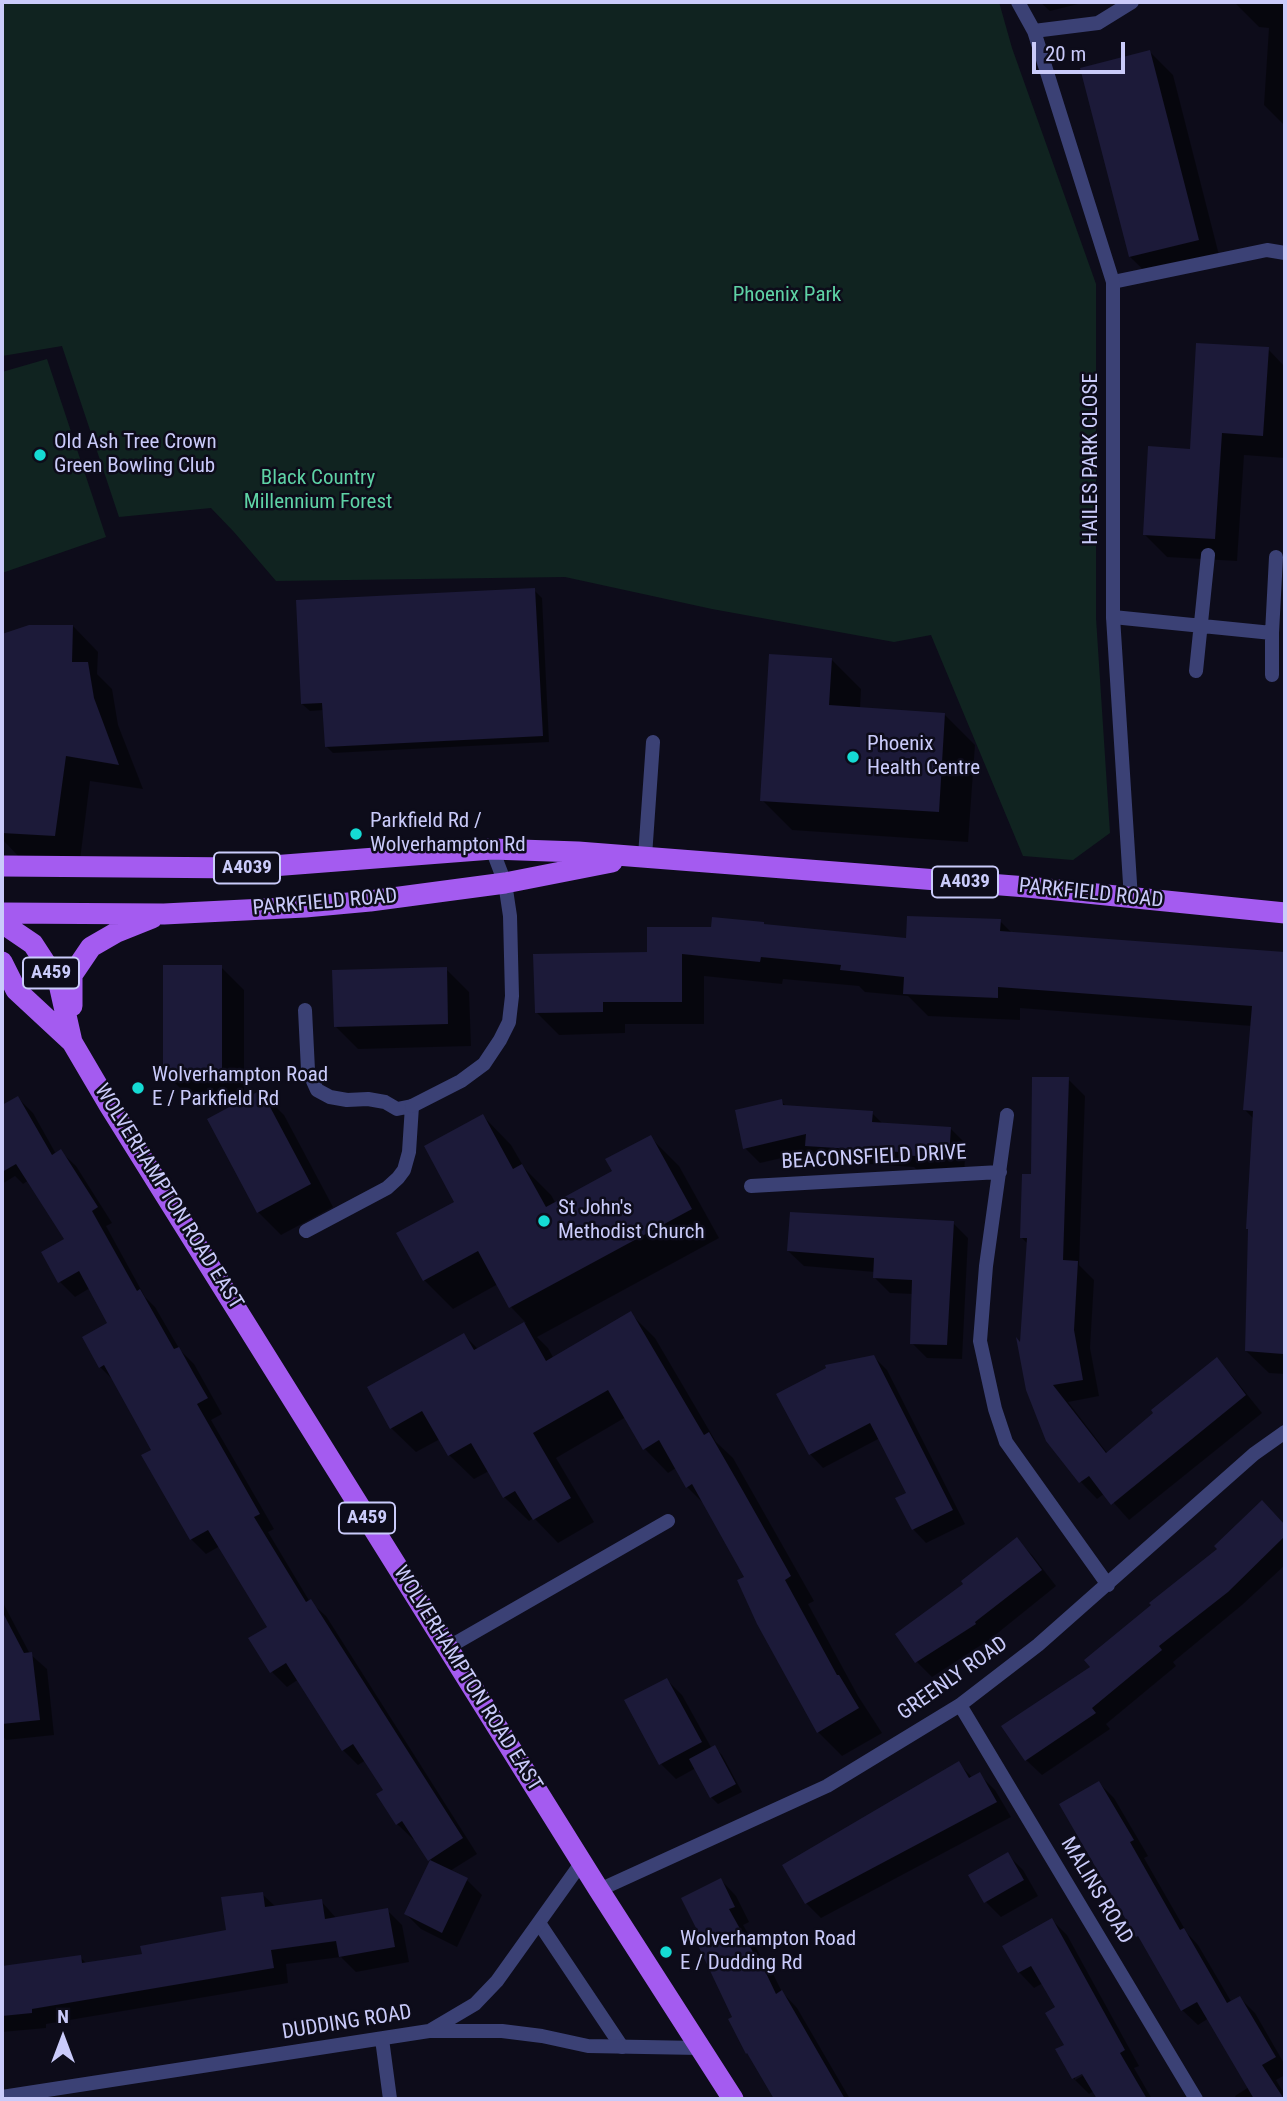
<!DOCTYPE html>
<html>
<head>
<meta charset="utf-8">
<style>
  body { margin:0 }
  #map { position:relative; width:1287px; height:2101px; overflow:hidden; background:#0d0c1a; font-family:"Roboto Condensed",sans-serif }
  canvas { display:block }
  .frame { position:absolute; inset:0; border:4px solid #cacbfa; pointer-events:none }
  .north { position:absolute; left:28px; top:2003px; width:70px; height:70px; -webkit-text-stroke:5px #0d0c1a; paint-order:stroke; rotate:0deg; font-size:19px; font-weight:700; line-height:28px; text-align:center; color:#cacbfa }
  .north::after { content:''; display:block; margin:auto; width:24px; height:32px; background:#cacbfa; clip-path:polygon(50% 0,100% 100%,50% 72%,0 100%) }
  .scale { position:absolute; left:1032px; top:42px; width:93px; height:32px; box-sizing:border-box; border:4px solid #cacbfa; border-top:0; padding-left:9px; font-size:21px; line-height:24px; white-space:nowrap; color:#cacbfa; -webkit-text-stroke:5px #0d0c1a; paint-order:stroke }
</style>
</head>
<body>
<div id="map">
<canvas width="1287" height="2101"></canvas>
<div class="frame"></div>
<div class="north">N</div>
<div class="scale">20 m</div>
</div>
<script>
const context = document.querySelector('canvas').getContext('2d');
context.lineJoin = 'round';
function fillPath(path, color) {
  context.fillStyle = color;
  context.fill(path, 'evenodd');
}
function shape(rows) {
  const path = new Path2D();
  for (const r of rows) {
    path.moveTo(r[0], r[1]);
    for (let i = 2; i < r.length; i += 2) path.lineTo(r[i], r[i + 1]);
  }
  return path;
}
function strokePath(path, color, width, dash) {
  context.strokeStyle = color;
  context.lineWidth = width;
  context.lineCap = dash ? 'butt' : 'round';
  context.setLineDash(dash || []);
  context.stroke(path);
}
function drawText(font, color, halo, rows, align = 'center') {
  context.font = font + ' "Roboto Condensed",sans-serif';
  context.lineWidth = 5;
  context.setLineDash([]);
  context.textBaseline = 'middle';
  context.strokeStyle = halo;
  context.fillStyle = color;
  for (const [text, x, y, turn = 0] of rows) {
    context.save();
    context.translate(x, y);
    context.rotate((+turn || 0) * Math.PI / 180);
    context.textAlign = isNaN(turn) ? turn : align;
    if (halo) context.strokeText(text, 0, 0);
    context.fillText(text, 0, 0);
    context.restore();
  }
}
fillPath(shape([
  [2,2,999,2,1012,48,1096,284,1096,618,1110,833,1073,860,1023,856,931,635,894,642,712,609,565,577,276,581,234,532,211,508,119,517,62,346,2,356],
  [47,359,106,537,2,573,2,372]
]), '#102320');
fillPath(shape([
  [1040,2,1086,2,1050,11],
  [1236,2,1285,2,1285,126,1264,105,1269,28,1259,27,1236,4],
  [1150,52,1173,75,1221,263,1153,279,1130,257],
  [1268,349,1285,367,1285,458,1244,455,1237,561,1167,557,1144,534,1191,451],
  [534,590,542,598,549,742,333,753,326,746,324,710,310,711,302,704],
  [29,626,73,626,98,652,97,674,112,689,118,725,143,789,90,781,80,860,19,857,2,839,2,760,22,794,2,718,2,636],
  [831,659,861,689,860,709,945,715,975,745,968,842,792,830,762,800],
  [1000,921,1012,933,1285,954,1285,1374,1269,1373,1246,1351,1250,1231,1248,1229,1254,1119,1245,1110,1252,1026,1020,1008,1020,1020,928,1016,908,996,865,992,859,986,783,979,782,984,704,976,704,1024,625,1024,625,1033,559,1035,536,1012,648,953,766,926,907,940],
  [221,967,244,990,244,1096,188,1096,165,1073],
  [446,969,469,992,471,1046,358,1049,335,1026],
  [1068,1079,1085,1096,1079,1265,1094,1280,1090,1348,1099,1396,1068,1402,1108,1454,1217,1360,1233,1377,1262,1413,1129,1520,1105,1493,1097,1499,1081,1482,1047,1440,1022,1345,1028,1244,1021,1237,1032,1176],
  [261,1092,284,1115,333,1207,281,1235,258,1212],
  [18,1098,33,1113,56,1154,60,1151,76,1166,112,1223,106,1226,145,1297,155,1307,180,1350,194,1364,222,1414,211,1420,274,1529,268,1532,310,1602,326,1616,477,1854,450,1871,467,1880,482,1895,457,1947,421,1929,406,1914,431,1862,415,1838,413,1839,397,1824,385,1790,366,1760,358,1765,343,1750,299,1679,287,1687,272,1672,269,1627,220,1546,206,1554,191,1539,153,1450,116,1383,100,1367,110,1323,90,1288,75,1297,59,1281,67,1240,29,1180,23,1184,15,1176,2,1184,2,1107],
  [781,1101,787,1107,872,1113,884,1125,951,1129,966,1144,964,1173,917,1170,914,1167,822,1161,812,1151,760,1163,745,1148],
  [483,1116,511,1145,525,1169,551,1195,556,1204,614,1171,650,1137,679,1166,719,1238,537,1337,548,1348,554,1359,631,1314,655,1338,716,1442,733,1458,767,1518,814,1601,808,1604,858,1696,882,1733,842,1756,818,1732,746,1577,706,1506,687,1487,676,1468,668,1473,644,1448,626,1417,556,1458,594,1522,558,1543,534,1518,529,1521,504,1497,489,1471,474,1479,449,1455,440,1439,416,1452,391,1428,464,1335,478,1349,526,1323,511,1307,498,1284,453,1309,424,1280,457,1202],
  [953,1223,968,1238,962,1359,927,1358,912,1343,913,1294,890,1293,875,1278,875,1272,804,1266,788,1251],
  [873,1356,887,1370,965,1524,926,1543,913,1529,908,1493,880,1438,823,1468,810,1454],
  [1262,1503,1285,1526,1285,1565,1242,1605,1173,1662,1176,1666,1106,1724,1110,1729,1042,1775,1026,1760],
  [1017,1540,1032,1555,1056,1586,989,1640,932,1677,917,1662,897,1635,966,1585],
  [2,1601,30,1654,47,1669,54,1735,6,1740,2,1735],
  [667,1680,682,1695,712,1749,715,1748,722,1755,742,1792,718,1804,711,1797,696,1768,676,1779,661,1764],
  [959,1764,973,1778,979,1774,995,1790,1011,1817,821,1918,806,1903],
  [1099,1783,1114,1798,1148,1856,1144,1858,1187,1933,1198,1945,1232,2003,1240,1998,1255,2013,1285,2065,1285,2075,1276,2080,1285,2095,1285,2099,1237,2099,1235,2096,1249,2087,1209,2018,1198,2025,1182,2010],
  [1008,1855,1023,1870,1038,1896,1001,1917,986,1902,971,1876],
  [721,1880,736,1896,749,1922,743,1925,764,1962,771,1970,782,1992,797,2008,850,2099,777,2099,730,2020,734,2017,700,1933],
  [262,1894,276,1907,321,1901,337,1919,387,1910,402,1925,409,1962,356,1972,341,1957,286,1964,288,1983,46,2024,46,2028,2,2032,2,1967,80,1957,87,1964,144,1955,228,1931],
  [1052,1920,1067,1935,1139,2066,1134,2068,1152,2099,1099,2099,1094,2091,1089,2094,1073,2078,1057,2050,1066,2046,1057,2008,1043,1983,1034,1988,1019,1972],
  [1091,2071,1075,2080,1075,2076]
]), '#0007');
fillPath(shape([
  [1150,50,1199,240,1129,257,1080,68],
  [1196,343,1269,347,1263,436,1222,433,1215,539,1143,535,1148,446,1190,449],
  [535,588,543,736,325,747,322,703,301,704,296,600],
  [29,625,73,625,72,662,88,662,94,698,119,765,66,756,55,836,2,833,2,634],
  [769,654,832,658,829,705,945,713,939,812,760,801],
  [907,916,1001,919,1000,931,1285,952,1283,1354,1245,1351,1248,1229,1246,1229,1253,1111,1243,1110,1252,1006,998,987,998,998,903,994,904,977,840,970,841,965,761,957,760,962,682,954,682,1002,603,1002,603,1012,535,1013,533,954,647,952,647,927,711,927,712,917,764,922,764,924,906,938],
  [163,965,222,965,222,1074,163,1074],
  [447,967,448,1024,334,1027,332,970],
  [1032,1077,1069,1077,1063,1260,1078,1261,1074,1330,1083,1380,1053,1385,1106,1453,1153,1413,1151,1410,1217,1357,1246,1395,1111,1505,1089,1476,1079,1483,1046,1441,1026,1390,1016,1337,1020,1342,1027,1238,1020,1238,1022,1174,1031,1174],
  [261,1090,311,1184,257,1213,207,1119],
  [18,1096,52,1155,61,1149,98,1207,92,1211,137,1291,140,1289,174,1349,179,1347,194,1374,208,1398,197,1404,260,1514,254,1517,306,1602,311,1599,463,1838,428,1861,402,1821,396,1825,376,1794,383,1790,353,1744,342,1751,286,1663,270,1673,248,1638,267,1627,208,1530,190,1540,141,1455,151,1450,104,1365,99,1368,82,1337,107,1323,79,1271,58,1283,41,1252,64,1239,16,1164,2,1172,2,1105],
  [782,1099,783,1105,873,1111,872,1122,951,1127,949,1158,900,1155,900,1152,805,1146,806,1134,743,1149,735,1110],
  [483,1114,513,1169,522,1164,546,1207,612,1171,605,1159,651,1135,692,1209,509,1308,478,1251,423,1281,396,1233,454,1202,424,1146],
  [790,1212,954,1221,947,1345,910,1344,912,1280,873,1278,874,1258,787,1251],
  [631,1311,704,1435,709,1432,743,1491,791,1576,785,1580,837,1675,839,1675,859,1708,817,1733,757,1624,737,1580,744,1577,692,1484,686,1488,659,1440,643,1450,608,1390,533,1433,571,1498,533,1520,515,1491,503,1498,471,1443,448,1456,422,1411,390,1429,367,1387,464,1333,474,1350,524,1322,546,1361],
  [874,1355,953,1510,912,1530,895,1498,906,1493,870,1423,809,1455,776,1394,826,1368,825,1365],
  [1262,1500,1285,1525,1285,1536,1228,1592,1159,1646,1162,1650,1092,1708,1096,1713,1025,1761,1001,1726,1090,1667,1084,1660,1151,1605,1149,1603,1217,1549,1214,1546],
  [1017,1537,1042,1570,975,1622,976,1624,915,1663,895,1634,963,1584,961,1581],
  [2,1611,24,1653,32,1652,40,1720,2,1724],
  [667,1678,702,1742,659,1765,624,1700],
  [715,1745,736,1784,710,1798,689,1759],
  [959,1761,969,1778,980,1772,997,1802,805,1904,782,1865],
  [1099,1781,1134,1840,1130,1842,1180,1930,1184,1928,1227,2003,1240,1996,1276,2057,1262,2065,1284,2099,1254,2099,1197,2002,1181,2011,1138,1936,1136,1937,1059,1804],
  [1008,1852,1024,1880,984,1903,968,1875],
  [430,1860,468,1878,442,1933,404,1914],
  [721,1878,735,1907,729,1909,754,1954,756,1952,776,1994,782,1990,845,2099,774,2099,747,2053,746,2054,728,2019,732,2017,693,1935,698,1932,681,1898],
  [263,1892,265,1907,322,1899,325,1919,388,1908,395,1947,339,1957,336,1941,271,1950,274,1968,32,2009,32,2013,2,2016,2,1966,81,1955,82,1963,142,1954,140,1946,226,1930,221,1897],
  [1052,1918,1125,2050,1120,2053,1147,2099,1097,2099,1082,2074,1072,2079,1055,2049,1064,2045,1045,2013,1055,2007,1031,1966,1018,1973,1002,1946]
]), '#1c1a39');
strokePath(shape([
  [1113,282,1267,250,1285,253],
  [1113,617,1272,633,1276,557],
  [1196,671,1208,555],
  [1272,675,1272,633],
  [645,856,653,742],
  [305,1010,308,1070,317,1090,330,1097,347,1100,368,1099,385,1102,397,1109,412,1106,409,1152,404,1170,398,1178,387,1188,306,1231],
  [447,1648,668,1521],
  [539,1923,622,2047]
]), '#3b4175', 14);
strokePath(shape([
  [1018,2,1034,31,1113,282,1113,617,1131,899],
  [1034,31,1098,23,1132,2],
  [412,1106,461,1081,484,1064,500,1040,509,1022,512,996,510,916,505,883,492,849],
  [1007,1115,986,1266,980,1341,995,1409,1006,1442,1108,1585],
  [751,1186,1000,1172],
  [960,1705,1196,2099],
  [599,1890,827,1786,960,1705,1038,1645,1254,1454,1285,1432],
  [431,2030,475,2004,497,1981,582,1862],
  [382,2039,390,2099],
  [2,2097,429,2031,502,2031,542,2036,588,2046,700,2048]
]), '#3b4175', 14);
strokePath(shape([
  [2,866,246,868,492,849,578,852,1027,887,1285,913],
  [2,913,164,914,305,907,370,901,505,883,612,862],
  [2,923,33,944,59,984,72,1042,109,1105,599,1890,733,2099],
  [2,962,16,990,72,1042],
  [72,1006,72,975,91,947,117,932,152,918]
]), '#a45bf0', 21);
for (const [x, y, r, color] of [
  [40,455,7,"#15dbd4"],
  [853,757,7,"#15dbd4"],
  [356,834,7,"#15dbd4"],
  [138,1088,7,"#15dbd4"],
  [544,1221,7,"#15dbd4"],
  [666,1952,7,"#15dbd4"]
]) {
  const dot = new Path2D();
  dot.arc(x, y, r, 0, 2 * Math.PI);
  context.fillStyle = color;
  context.fill(dot);
  strokePath(dot, '#0d0c1a', 2.5);
}
for (const [x, y, w] of [
  [247,868,66],
  [965,882,66],
  [51,973,56],
  [367,1518,56]
]) {
  const box = new Path2D();
  box.roundRect(x - w / 2, y - 15.5, w, 31, 5);
  context.fillStyle = '#0d0c1a';
  context.fill(box);
  strokePath(box, '#cacbfa', 2);
}
drawText('bold 19px', '#cacbfa', null, [
  ["A4039",247,868],
  ["A4039",965,882],
  ["A459",51,973],
  ["A459",367,1518]
]);
drawText('21px', '#5ed2a5', '#0d0c1a', [
  ["Phoenix Park",787,296],
  ["Black Country",318,479],
  ["Millennium Forest",318,503]
]);
drawText('21px', '#cacbfa', '#0d0c1a', [
  ["Old Ash Tree Crown",54,443],
  ["Green Bowling Club",54,467],
  ["Phoenix",867,745],
  ["Health Centre",867,769],
  ["Parkfield Rd /",370,822],
  ["Wolverhampton Rd",370,846],
  ["Wolverhampton Road",152,1076],
  ["E / Parkfield Rd",152,1100],
  ["St John's",558,1209],
  ["Methodist Church",558,1233],
  ["Wolverhampton Road",680,1940],
  ["E / Dudding Rd",680,1964]
], 'left');
drawText('21px', '#cacbfa', '#0d0c1a', [
  ["HAILES PARK CLOSE",1092,459,-90],
  ["PARKFIELD ROAD",1091,894,6],
  ["PARKFIELD ROAD",325,903,-5],
  ["BEACONSFIELD DRIVE",874,1158,-3],
  ["WOLVERHAMPTON ROAD EAST",168,1197,58],
  ["WOLVERHAMPTON ROAD EAST",467,1679,58],
  ["GREENLY ROAD",953,1679,-35],
  ["MALINS ROAD",1096,1891,59],
  ["DUDDING ROAD",347,2023,-9]
]);
</script>
</body>
</html>
